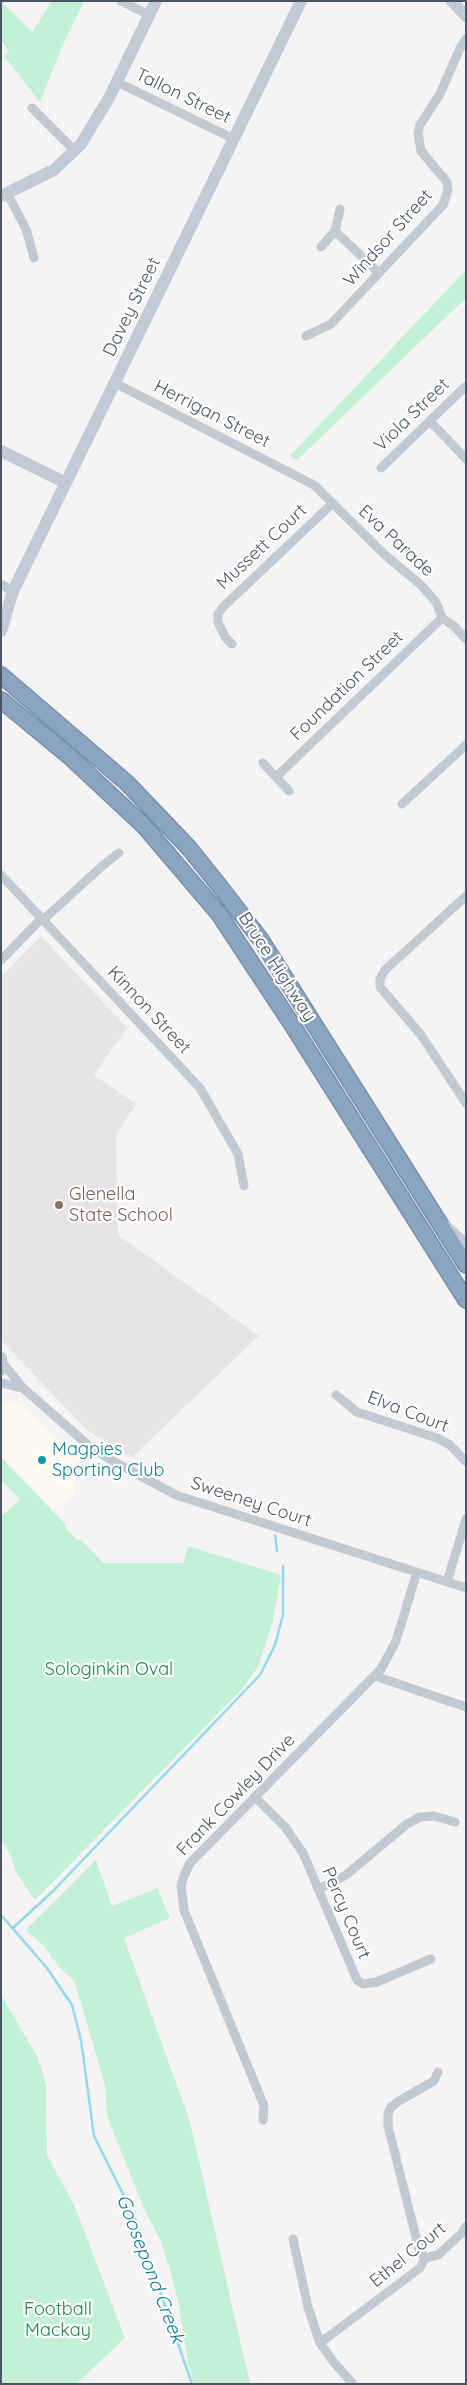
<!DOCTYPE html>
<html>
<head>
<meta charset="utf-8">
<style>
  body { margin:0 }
  #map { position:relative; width:467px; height:2385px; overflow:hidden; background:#f5f3f3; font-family:Quicksand,sans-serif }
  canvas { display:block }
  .frame { position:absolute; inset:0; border:2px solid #4a5661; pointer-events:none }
</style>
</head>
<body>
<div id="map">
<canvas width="467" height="2385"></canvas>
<div class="frame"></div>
</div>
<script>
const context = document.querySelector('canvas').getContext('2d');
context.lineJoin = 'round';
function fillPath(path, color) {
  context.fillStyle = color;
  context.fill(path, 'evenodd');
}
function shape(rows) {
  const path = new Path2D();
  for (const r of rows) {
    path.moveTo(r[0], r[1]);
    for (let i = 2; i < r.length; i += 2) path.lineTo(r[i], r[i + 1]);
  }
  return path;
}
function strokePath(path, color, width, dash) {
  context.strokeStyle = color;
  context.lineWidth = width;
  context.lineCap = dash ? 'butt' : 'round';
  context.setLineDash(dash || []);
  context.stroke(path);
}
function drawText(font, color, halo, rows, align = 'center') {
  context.font = font + ' Quicksand,sans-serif';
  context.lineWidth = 4.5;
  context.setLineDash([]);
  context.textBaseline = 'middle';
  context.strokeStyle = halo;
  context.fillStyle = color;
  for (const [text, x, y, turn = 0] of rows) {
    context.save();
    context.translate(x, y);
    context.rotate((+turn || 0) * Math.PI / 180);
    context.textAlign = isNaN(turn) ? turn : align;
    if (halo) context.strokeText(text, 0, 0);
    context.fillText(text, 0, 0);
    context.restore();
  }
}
fillPath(shape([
  [3,1402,20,1403,77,1459,74,1495,53,1510,1,1457]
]), '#fdf9ef');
fillPath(shape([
  [41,936,127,1028,94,1075,136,1104,116,1135,118,1235,259,1336,132,1457,88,1431,1,1340,1,977]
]), '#e6e4e5');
fillPath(shape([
  [1,1,32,32,52,1,84,1,61,49,40,102,4,56,9,51,1,40],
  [466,270,466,298,297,460,290,456],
  [1,1457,66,1525,65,1527,77,1540,80,1539,103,1563,183,1563,188,1546,281,1575,273,1621,258,1667,242,1689,35,1900,17,1874,10,1854,1,1840,1,1517,20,1499,1,1480],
  [96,1860,112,1906,157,1888,170,1918,124,1938,190,2122,250,2384,194,2384,188,2364,179,2306,169,2266,160,2239,145,2211,107,2116,105,2086,75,1982,60,1968,44,1946,26,1930],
  [1,1995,38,2058,46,2085,47,2155,75,2207,125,2338,76,2384,1,2384]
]), '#c3f1d5');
strokePath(shape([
  [275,1535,277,1551],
  [1,1915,47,1968,72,2005,81,2040,94,2136,134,2216,192,2384],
  [13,1928,53,1891,260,1675,275,1645,283,1615,283,1566]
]), '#90daee', 2.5);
const highway = shape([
  [1,675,127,783,189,848,221,888,261,940,466,1265],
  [1,700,69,756,144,826,219,914,291,1023,466,1300]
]);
strokePath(highway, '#7690ad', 18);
strokePath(shape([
  [121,1,149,15],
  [117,82,234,139],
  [32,108,75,151],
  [7,193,26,229,34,258],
  [340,209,335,231,379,273],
  [321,247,335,231],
  [306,336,331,324,443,205,448,190,447,182,421,151,418,133,420,125,440,94,460,48,466,39],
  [115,383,314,485,385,555,420,584,436,602,442,618,454,626,466,639],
  [430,421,466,459],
  [381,468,466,386],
  [1,584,13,591],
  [232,644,225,637,218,622,218,614,223,607,333,503],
  [263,763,289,791],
  [276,777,442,618],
  [402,804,466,745],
  [1,875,200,1088,238,1154,244,1186],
  [466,896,385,970,380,979,380,987,421,1035,466,1103],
  [43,920,102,866,119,853],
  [1,960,42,918],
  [2,1362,23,1388,88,1445,111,1460,176,1495,466,1588],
  [1,1383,23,1388],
  [336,1395,357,1412,437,1438,450,1445,466,1462],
  [447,1582,466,1519],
  [375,1676,466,1707],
  [255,1797,285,1827,303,1853,357,1980,363,1984,377,1982,431,1959],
  [319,1889,346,1875,407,1824,420,1817,434,1816,455,1822],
  [263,2120,264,2106,184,1910,181,1886,184,1876,190,1863,381,1669,396,1641,417,1572],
  [293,2239,308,2307,320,2343,332,2360,353,2384],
  [425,2258,419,2249,388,2126,388,2115,390,2108,399,2101,434,2081,438,2072],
  [320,2343,420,2268,425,2258,438,2255,462,2233,466,2226]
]), '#c1cad2', 9);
strokePath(shape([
  [452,1,466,16],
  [1,196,54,170,81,144,109,98,156,1],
  [1,451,66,483],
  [1,631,13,591,301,1],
  [446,1227,466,1245],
  [1,1358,1,1370]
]), '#c1cbd6', 12);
strokePath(highway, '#8ba5c1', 15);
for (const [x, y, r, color] of [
  [59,1205,5,"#8d6e63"],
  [42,1460,5,"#0f9aa8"]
]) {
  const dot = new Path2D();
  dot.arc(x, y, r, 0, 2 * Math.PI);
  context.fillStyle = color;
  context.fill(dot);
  strokePath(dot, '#fff', 2);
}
drawText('18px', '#4a5661', '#fff', [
  ["Tallon Street",183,96,26],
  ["Windsor Street",388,238,-48],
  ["Davey Street",132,307,-64],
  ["Herrigan Street",212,414,27],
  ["Viola Street",412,415,-44],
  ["Eva Parade",396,541,43],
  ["Mussett Court",262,547,-43],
  ["Foundation Street",347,686,-44],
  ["Bruce Highway",277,967,57],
  ["Kinnon Street",149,1010,47],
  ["Elva Court",408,1412,21],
  ["Sweeney Court",251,1502,18],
  ["Frank Cowley Drive",236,1795,-46],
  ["Percy Court",346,1913,67],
  ["Ethel Court",408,2255,-39]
]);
drawText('18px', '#785e54', '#fff', [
  ["Glenella",69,1195],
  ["State School",69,1216]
], 'left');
drawText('18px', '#0d838f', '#fff', [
  ["Magpies",52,1450],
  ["Sporting Club",52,1471]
], 'left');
drawText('18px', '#17864f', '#fff', [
  ["Sologinkin Oval",109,1670],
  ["Football",58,2310],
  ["Mackay",58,2331]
]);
drawText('italic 19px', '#0c7c9b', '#fff', [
  ["Goosepond Creek",150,2269,69]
]);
</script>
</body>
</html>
